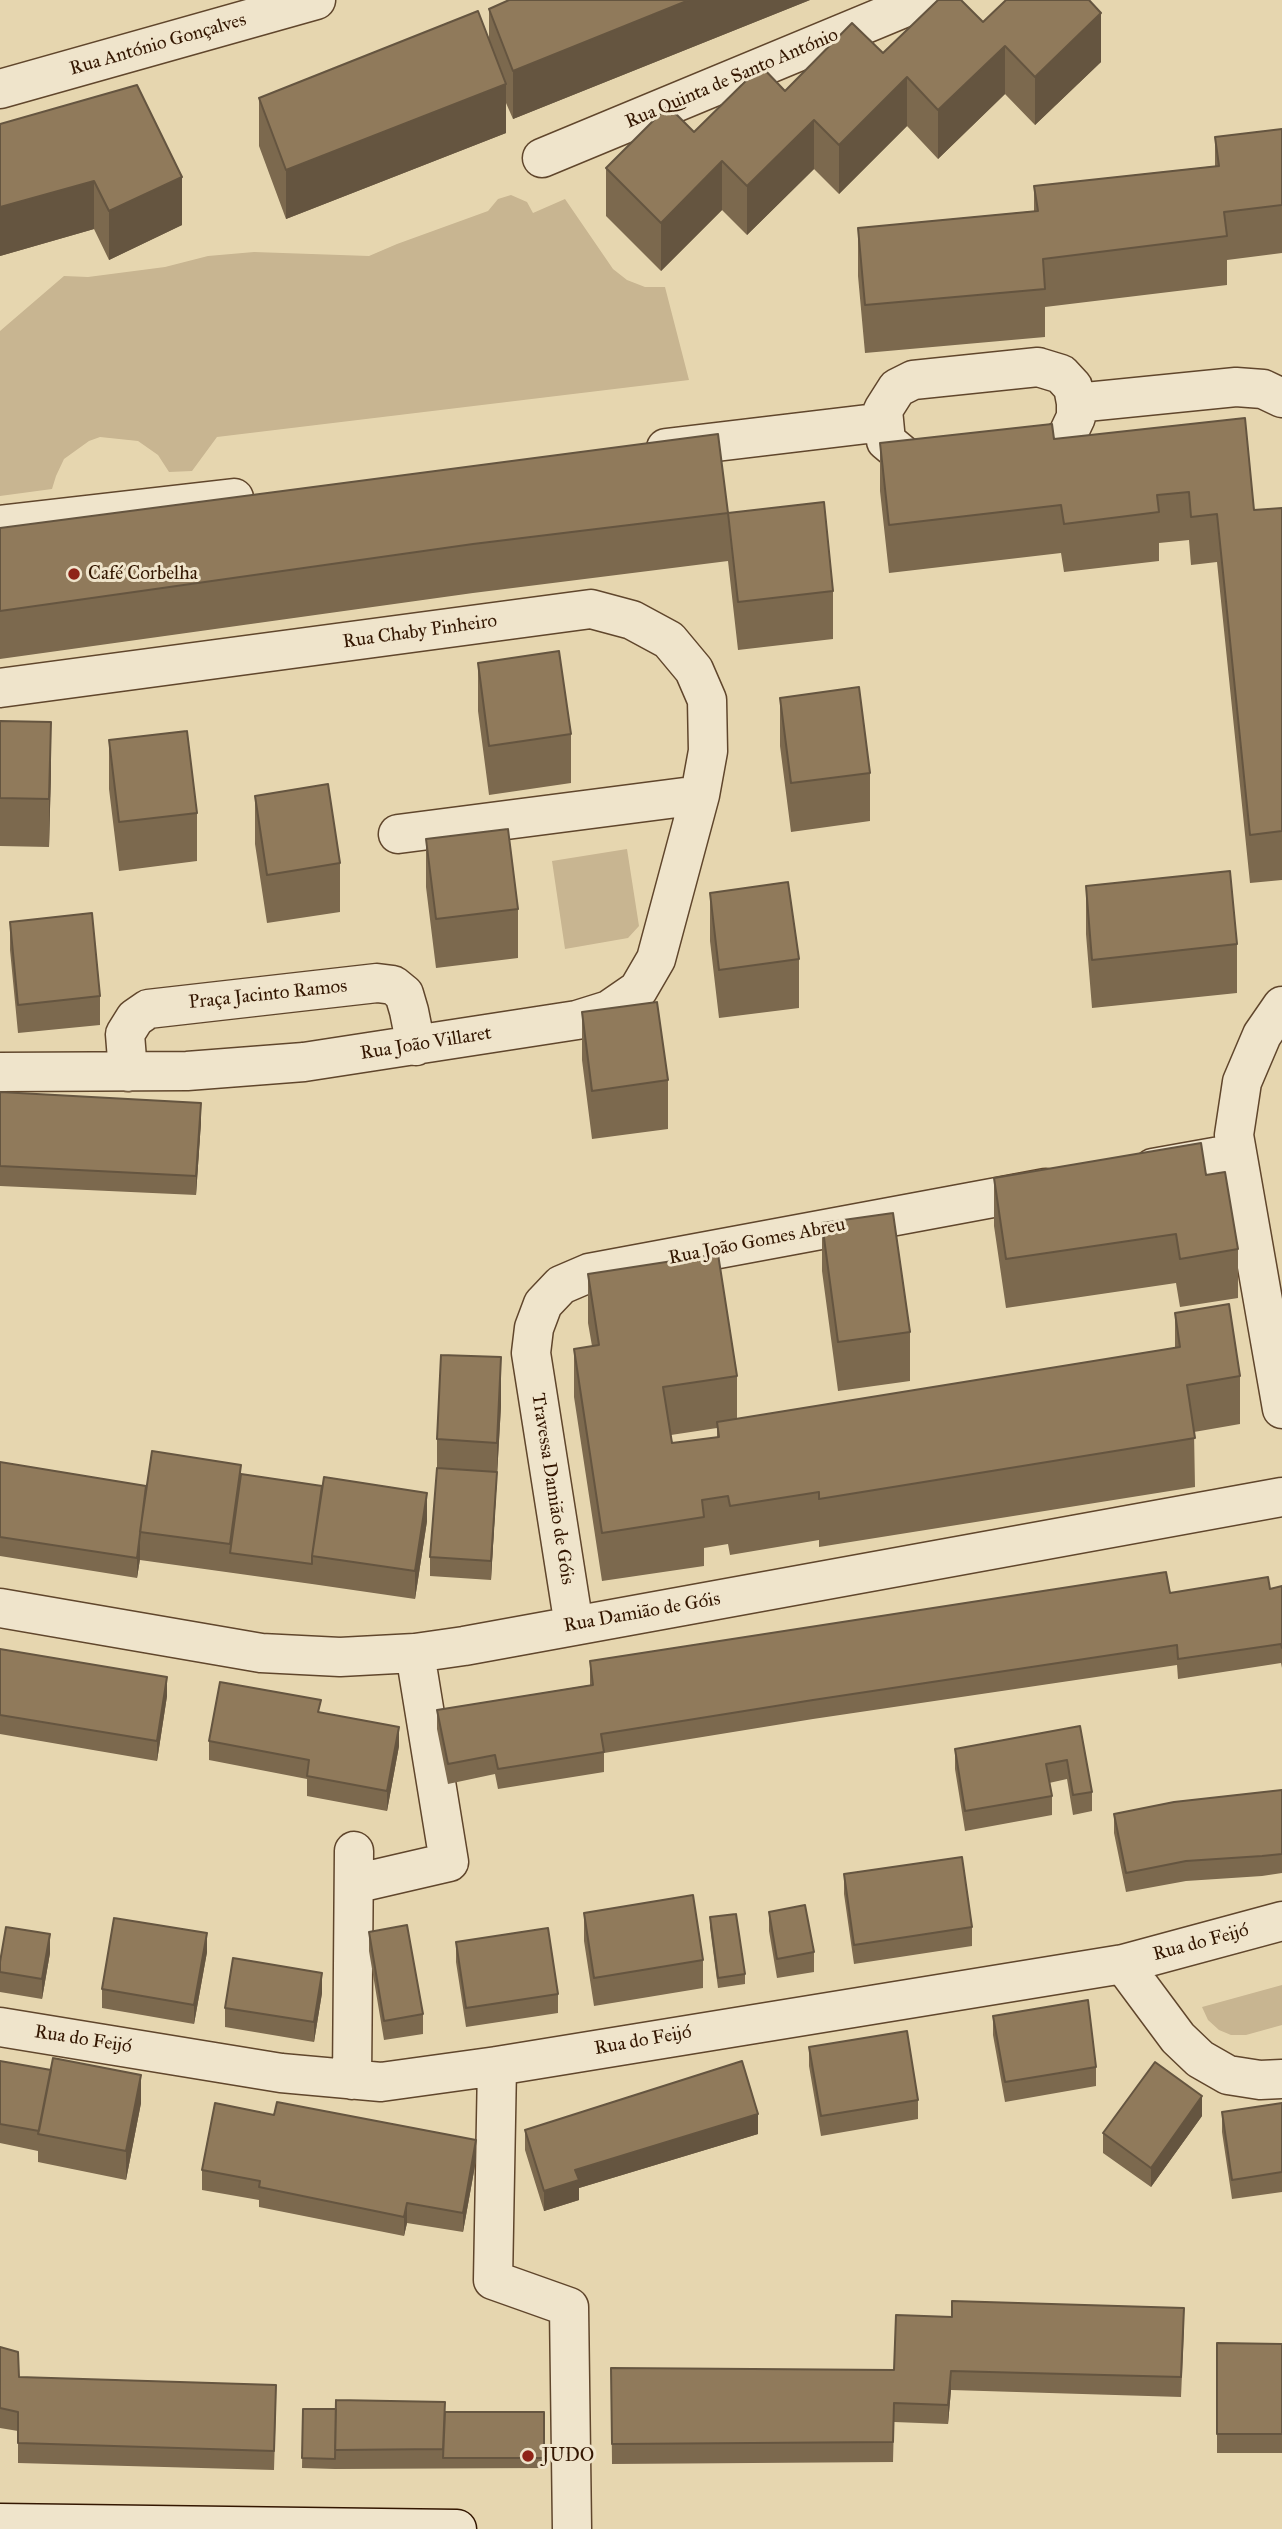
<!DOCTYPE html>
<html>
<head>
<meta charset="utf-8">
<style>
  body { margin:0 }
  canvas { display:block; background:#e6d6af }
</style>
</head>
<body>
<canvas width="1282" height="2529"></canvas>
<script>
const context = document.querySelector('canvas').getContext('2d');
context.lineJoin = 'round';
function fillPath(path, color) {
  context.fillStyle = color;
  context.fill(path, 'evenodd');
}
function shape(rows) {
  const path = new Path2D();
  for (const r of rows) {
    path.moveTo(r[0], r[1]);
    for (let i = 2; i < r.length; i += 2) path.lineTo(r[i], r[i + 1]);
  }
  return path;
}
function strokePath(path, color, width, dash) {
  context.strokeStyle = color;
  context.lineWidth = width;
  context.lineCap = dash ? 'butt' : 'round';
  context.setLineDash(dash || []);
  context.stroke(path);
}
function drawText(font, color, halo, rows, align = 'center') {
  context.font = font + ' "IM FELL Great Primer",serif';
  context.lineWidth = 6;
  context.setLineDash([]);
  context.textBaseline = 'middle';
  context.strokeStyle = halo;
  context.fillStyle = color;
  for (const [text, x, y, turn = 0] of rows) {
    context.save();
    context.translate(x, y);
    context.rotate((+turn || 0) * Math.PI / 180);
    context.textAlign = isNaN(turn) ? turn : align;
    if (halo) context.strokeText(text, 0, 0);
    context.fillText(text, 0, 0);
    context.restore();
  }
}
fillPath(shape([
  [511,195,527,202,533,213,565,199,613,269,627,280,645,287,665,287,689,380,217,437,192,471,169,472,158,455,138,441,100,437,89,441,64,459,56,476,52,489,0,496,0,331,64,276,88,277,165,267,208,256,254,252,369,256,397,244,488,211,498,199],
  [627,849,639,926,628,938,565,949,552,861],
  [1282,1985,1282,2025,1246,2035,1231,2035,1219,2030,1208,2020,1202,2007]
]), '#c8b591');
const street = shape([
  [0,89,316,0],
  [542,158,923,0],
  [1038,367,1061,374,1073,387,1076,403,1076,417,1067,436,1050,449,921,463,904,456,886,441,883,410,897,388,913,380,1038,367],
  [1076,403,1236,387,1263,389,1282,398],
  [666,448,884,422],
  [0,525,234,498],
  [0,688,591,609,632,620,669,640,694,670,707,700,708,751,700,795,656,959,638,990,609,1010,577,1020,304,1062,187,1071,0,1072],
  [398,834,700,795],
  [1282,1006,1262,1035,1242,1082,1234,1135,1282,1409],
  [128,1072,125,1034,135,1018,148,1009,377,983,393,985,404,994,409,1011,416,1046],
  [1153,1168,1237,1153],
  [0,1608,261,1653,340,1657,415,1653,464,1646,1282,1497],
  [574,1626,531,1353,534,1328,543,1304,561,1285,589,1273,1046,1188],
  [354,1884,449,1862,415,1653],
  [1123,1964,1178,2038,1200,2059,1228,2075,1260,2080,1282,2079],
  [0,2027,281,2073,381,2082,497,2066,1123,1964,1282,1921],
  [497,2066,493,2280,569,2307,572,2529],
  [352,2080,354,1851]
]);
const secondary = shape([
  [0,2523,457,2529]
]);
strokePath(street, '#60462c', 41);
strokePath(secondary, '#331600', 41);
strokePath(street, '#efe4cb', 38);
strokePath(secondary, '#efe4cb', 38);
fillPath(shape([
  [810,0,513,119,506,103,506,133,286,219,259,146,259,98,489,37,489,9],
  [983,22,1101,62,1035,125,1005,94,938,159,907,126,839,194,814,169,747,235,722,210,661,271,606,216,606,168,694,132,785,91,883,53],
  [0,124,182,225,109,260,94,229,0,256],
  [1282,129,1282,253,1227,260,1227,285,1045,307,1045,337,865,353,858,276,858,228,1034,211,1034,186,1215,166,1215,137],
  [1054,439,1254,510,1282,508,1282,880,1250,883,1217,562,1191,565,1189,540,1159,543,1159,561,1064,572,1061,553,889,573,880,491,880,443],
  [728,513,833,591,833,639,738,650,728,561,473,593,0,659,0,528],
  [478,663,571,734,571,783,489,795,478,711],
  [780,698,870,773,870,821,791,832,780,746],
  [0,721,51,771,49,847,0,846],
  [109,740,197,813,197,861,119,871,109,789],
  [255,796,340,863,340,912,267,923,255,844],
  [426,839,518,909,518,958,436,968,426,887],
  [1086,886,1237,944,1237,993,1092,1008,1086,934],
  [710,893,799,959,799,1008,719,1018,710,941],
  [10,922,100,996,100,1025,18,1033,10,950],
  [582,1012,668,1080,668,1129,592,1139,582,1060],
  [0,1092,201,1122,196,1195,0,1186],
  [1206,1175,1238,1249,1238,1298,1180,1307,1176,1283,1006,1308,994,1226,994,1178],
  [822,1223,910,1332,910,1381,838,1391,822,1271],
  [588,1274,737,1376,737,1419,1175,1348,1175,1313,1240,1376,1240,1424,1194,1432,1195,1487,819,1547,819,1540,730,1555,728,1544,704,1548,704,1566,602,1581,574,1397,574,1349,592,1346,588,1323],
  [717,1428,717,1437,672,1443,671,1435],
  [501,1406,491,1580,430,1576,430,1557,437,1468,437,1439],
  [0,1462,146,1486,241,1474,427,1521,415,1599,312,1584,140,1560,140,1559,137,1578,0,1556],
  [1282,1586,1282,1668,1281,1663,1178,1679,1177,1665,813,1719,604,1753,604,1772,498,1789,495,1774,448,1784,437,1729,437,1710,590,1685,590,1661,1170,1593,1270,1589],
  [0,1649,167,1696,157,1761,0,1734],
  [321,1713,399,1746,387,1811,307,1796,307,1779,209,1760,209,1741],
  [1080,1726,1092,1792,1092,1811,1073,1815,1067,1779,1049,1783,1052,1796,1052,1815,965,1831,955,1769,955,1749],
  [1282,1790,1282,1873,1262,1876,1186,1881,1126,1892,1114,1833,1114,1814],
  [844,1874,972,1927,972,1946,854,1964,844,1894],
  [769,1912,814,1952,814,1972,777,1978,769,1931],
  [584,1913,703,1960,703,1988,594,2006,584,1941],
  [710,1917,745,1974,745,1984,718,1988,710,1927],
  [369,1932,423,2014,423,2034,384,2040,369,1951],
  [456,1942,558,1994,558,2013,466,2027,456,1962],
  [207,1952,194,2024,102,2008,102,1989],
  [50,1953,42,1999,0,1992,0,1962],
  [322,1993,314,2042,225,2027,225,2008],
  [993,2016,1096,2067,1096,2086,1005,2102,993,2035],
  [809,2047,918,2100,918,2119,821,2136,809,2066],
  [0,2061,141,2103,126,2180,38,2162,38,2151,0,2143],
  [1282,2103,1282,2192,1232,2199,1222,2132,1222,2112],
  [1202,2116,1151,2187,1103,2153,1103,2133],
  [525,2130,758,2134,579,2188,579,2200,544,2211,525,2150],
  [476,2160,463,2232,407,2223,404,2236,259,2207,259,2200,202,2190,202,2170],
  [1184,2328,1181,2397,951,2390,948,2424,894,2422,893,2462,612,2464,611,2368,894,2370],
  [1217,2343,1282,2344,1282,2453,1217,2453],
  [0,2347,19,2377,276,2404,274,2470,18,2463,18,2431,0,2428],
  [303,2409,445,2412,544,2412,544,2468,335,2469,302,2468]
]), '#7c694e');
fillPath(shape([
  [689,0,810,0,513,119,513,71],
  [1101,13,1101,62,1035,125,1035,77],
  [1005,46,1005,94,938,159,938,110],
  [907,77,907,126,839,194,839,145],
  [506,84,506,133,286,219,286,170],
  [814,120,814,169,747,235,747,186],
  [722,161,722,210,661,271,661,223],
  [182,177,182,225,109,260,109,211],
  [94,181,94,229,0,256,0,207],
  [51,722,51,771,49,847,49,799],
  [201,1103,201,1122,196,1195,196,1176],
  [501,1357,501,1406,491,1580,491,1561,497,1472,497,1443],
  [241,1465,241,1493,230,1553,230,1544],
  [427,1493,427,1521,415,1599,415,1571],
  [140,1539,140,1559,137,1578,137,1558],
  [167,1677,167,1696,157,1761,157,1741],
  [399,1727,399,1746,387,1811,387,1791],
  [207,1933,207,1952,194,2024,194,2005],
  [50,1934,50,1953,42,1999,42,1979],
  [322,1973,322,1993,314,2042,314,2022],
  [141,2075,141,2103,126,2180,126,2151],
  [1202,2096,1202,2116,1151,2187,1151,2168],
  [758,2114,758,2134,579,2188,579,2200,544,2211,544,2191,575,2170],
  [476,2140,476,2160,463,2232,463,2213],
  [407,2203,407,2223,404,2236,404,2217],
  [951,2371,951,2390,948,2424,948,2405]
]), '#655540');
const building = shape([
  [509,0,689,0,513,71,489,9,509,0],
  [938,0,961,0,983,22,1006,0,1089,0,1101,13,1035,77,1005,46,938,110,907,77,839,145,814,120,747,186,722,161,661,223,606,168,668,106,694,132,761,66,785,91,852,23,883,53,938,0],
  [478,11,506,84,286,170,259,98,478,11],
  [137,85,182,177,109,211,94,181,0,207,0,124,137,85],
  [1282,129,1282,205,1224,212,1227,236,1043,259,1045,289,865,305,858,228,1038,211,1034,186,1219,166,1215,137,1282,129],
  [1245,418,1254,510,1282,508,1282,831,1250,835,1217,514,1191,517,1189,492,1157,495,1159,512,1064,524,1061,505,889,525,880,443,1052,424,1054,439,1245,418],
  [718,434,728,513,473,544,0,611,0,528,718,434],
  [824,502,833,591,738,602,728,513,824,502],
  [559,651,571,734,489,746,478,663,559,651],
  [859,687,870,773,791,783,780,698,859,687],
  [0,721,51,722,49,799,0,798,0,721],
  [187,731,197,813,119,822,109,740,187,731],
  [328,784,340,863,267,875,255,796,328,784],
  [508,829,518,909,436,919,426,839,508,829],
  [1230,871,1237,944,1092,960,1086,886,1230,871],
  [788,882,799,959,719,970,710,893,788,882],
  [92,913,100,996,18,1005,10,922,92,913],
  [657,1002,668,1080,592,1091,582,1012,657,1002],
  [0,1092,201,1103,196,1176,0,1166,0,1092],
  [1201,1143,1206,1175,1225,1172,1238,1249,1180,1259,1176,1234,1006,1259,994,1178,1201,1143],
  [893,1213,910,1332,838,1342,822,1223,893,1213],
  [718,1254,737,1376,663,1387,672,1443,719,1437,717,1422,1180,1347,1175,1313,1229,1304,1240,1376,1187,1385,1195,1438,819,1499,819,1492,730,1506,728,1496,702,1500,704,1517,602,1533,574,1349,599,1345,588,1274,718,1254],
  [441,1355,501,1357,497,1443,437,1439,441,1355],
  [152,1451,241,1465,230,1544,140,1532,152,1451],
  [0,1462,146,1486,137,1558,0,1537,0,1462],
  [437,1468,497,1472,491,1561,430,1557,437,1468],
  [241,1474,322,1486,312,1556,312,1564,230,1553,241,1474],
  [324,1477,427,1493,415,1571,312,1556,324,1477],
  [1166,1572,1170,1593,1268,1577,1270,1589,1282,1586,1282,1648,1281,1644,1178,1659,1177,1645,813,1700,601,1734,604,1752,498,1769,495,1755,448,1764,437,1710,593,1685,590,1661,1166,1572],
  [0,1649,167,1677,157,1741,0,1715,0,1649],
  [220,1682,321,1700,318,1712,399,1727,387,1791,307,1776,309,1760,209,1741,220,1682],
  [1080,1726,1092,1792,1073,1795,1067,1760,1046,1764,1052,1796,965,1811,955,1749,1080,1726],
  [1282,1790,1282,1854,1262,1856,1186,1861,1126,1873,1114,1814,1174,1802,1282,1790],
  [962,1857,972,1927,854,1945,844,1874,962,1857],
  [693,1895,703,1960,594,1978,584,1913,693,1895],
  [805,1905,814,1952,777,1959,769,1912,805,1905],
  [736,1914,745,1974,718,1978,710,1917,736,1914],
  [114,1918,207,1933,194,2005,102,1989,114,1918],
  [407,1925,423,2014,384,2021,369,1932,407,1925],
  [6,1927,50,1934,42,1979,0,1972,0,1962,6,1927],
  [548,1928,558,1994,466,2008,456,1942,548,1928],
  [233,1958,322,1973,314,2022,225,2008,233,1958],
  [1088,2000,1096,2067,1005,2082,993,2016,1088,2000],
  [907,2031,918,2100,821,2116,809,2047,907,2031],
  [53,2058,141,2075,126,2151,38,2134,53,2058],
  [0,2061,51,2070,39,2131,0,2124,0,2061],
  [742,2061,758,2114,575,2170,579,2180,544,2191,525,2130,742,2061],
  [1155,2062,1202,2096,1151,2168,1103,2133,1155,2062],
  [277,2102,476,2140,463,2213,407,2203,404,2217,259,2187,260,2181,202,2170,215,2103,274,2115,277,2102],
  [1282,2103,1282,2172,1232,2180,1222,2112,1282,2103],
  [952,2301,1184,2308,1181,2377,951,2371,948,2405,894,2403,893,2442,612,2444,611,2368,894,2370,896,2315,952,2317,952,2301],
  [1217,2343,1282,2344,1282,2434,1217,2434,1217,2343],
  [0,2347,18,2352,19,2377,276,2385,274,2451,18,2443,18,2412,0,2408,0,2347],
  [336,2400,445,2402,443,2449,335,2450,336,2400],
  [303,2409,336,2409,335,2459,302,2458,303,2409],
  [445,2412,544,2412,544,2458,443,2458,445,2412]
]);
fillPath(building, '#907a5b');
strokePath(building, '#655540', 2);
for (const [x, y, r, color] of [
  [74,574,7,"#8f2418"],
  [528,2456,7,"#8f2418"]
]) {
  const dot = new Path2D();
  dot.arc(x, y, r, 0, 2 * Math.PI);
  context.fillStyle = color;
  context.fill(dot);
  strokePath(dot, '#efe4cb', 2.5);
}
drawText('19px', '#331600', '#efe4cb', [
  ["Rua António Gonçalves",158,45,-16],
  ["Rua Quinta de Santo António",732,79,-23],
  ["Rua Chaby Pinheiro",420,632,-8],
  ["Praça Jacinto Ramos",268,995,-6],
  ["Rua João Villaret",426,1044,-9],
  ["Rua João Gomes Abreu",757,1242,-11],
  ["Travessa Damião de Góis",552,1489,81],
  ["Rua Damião de Góis",642,1613,-10],
  ["Rua do Feijó",1201,1943,-15],
  ["Rua do Feijó",83,2040,9],
  ["Rua do Feijó",643,2041,-10]
]);
drawText('19px', '#331600', '#efe4cb', [
  ["Café Corbelha",88,574],
  ["JUDO",542,2456]
], 'left');
</script>
</body>
</html>
